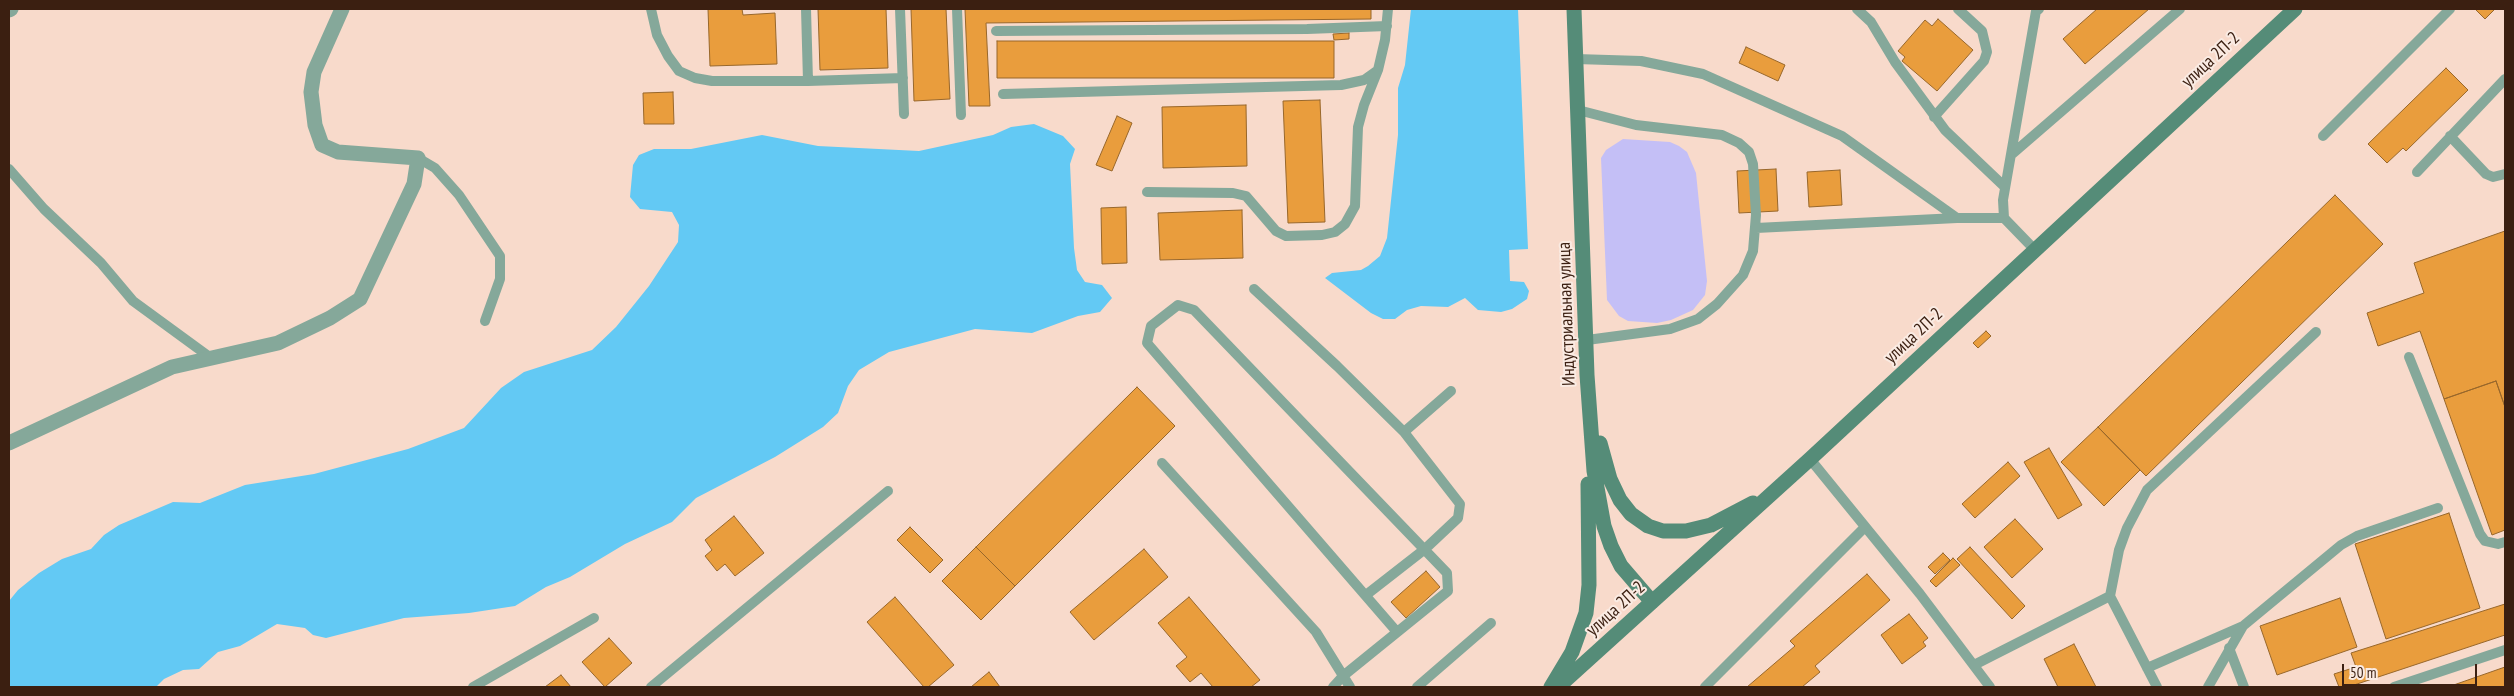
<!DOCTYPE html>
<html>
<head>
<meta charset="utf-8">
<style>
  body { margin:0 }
  #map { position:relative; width:2514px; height:696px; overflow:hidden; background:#f8dacb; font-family:"PT Sans Narrow",sans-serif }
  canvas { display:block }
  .frame { position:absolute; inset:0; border:10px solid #3b1f11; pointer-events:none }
  .scale { position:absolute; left:2342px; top:664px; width:135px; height:22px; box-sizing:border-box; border:2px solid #3b1f11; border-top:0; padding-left:6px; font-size:15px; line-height:18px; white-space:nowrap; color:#3b1f11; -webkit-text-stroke:4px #faebe3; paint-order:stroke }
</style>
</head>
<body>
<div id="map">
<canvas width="2514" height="696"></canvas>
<div class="frame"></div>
<div class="scale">50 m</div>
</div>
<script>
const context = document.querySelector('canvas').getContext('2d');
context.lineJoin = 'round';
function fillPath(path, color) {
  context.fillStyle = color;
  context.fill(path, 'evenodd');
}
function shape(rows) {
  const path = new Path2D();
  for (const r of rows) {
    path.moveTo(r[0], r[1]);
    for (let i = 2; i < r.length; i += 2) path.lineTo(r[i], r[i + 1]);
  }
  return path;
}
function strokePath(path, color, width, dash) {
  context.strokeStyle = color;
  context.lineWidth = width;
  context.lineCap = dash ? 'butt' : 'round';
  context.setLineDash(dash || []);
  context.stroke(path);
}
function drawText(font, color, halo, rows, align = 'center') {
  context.font = font + ' "PT Sans Narrow",sans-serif';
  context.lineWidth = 4;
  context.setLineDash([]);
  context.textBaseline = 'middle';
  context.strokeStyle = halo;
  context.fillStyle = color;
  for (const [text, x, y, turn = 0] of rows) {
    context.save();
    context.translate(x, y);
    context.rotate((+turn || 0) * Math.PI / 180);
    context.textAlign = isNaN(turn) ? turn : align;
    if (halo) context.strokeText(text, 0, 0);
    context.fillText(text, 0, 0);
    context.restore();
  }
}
fillPath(shape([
  [1623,139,1670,142,1679,146,1687,152,1696,173,1707,281,1705,295,1693,310,1671,320,1657,323,1628,321,1619,316,1607,300,1601,158,1606,150]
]), '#c4bff6');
fillPath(shape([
  [1411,9,1518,9,1528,249,1509,250,1510,281,1524,282,1529,291,1527,299,1512,309,1501,312,1478,310,1465,298,1448,307,1421,306,1407,310,1395,319,1383,319,1371,313,1325,278,1332,273,1361,270,1368,266,1380,256,1387,238,1398,135,1398,88,1405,65],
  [1034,124,1063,136,1075,149,1070,164,1074,248,1077,270,1085,282,1102,285,1112,298,1100,312,1078,316,1032,333,975,329,889,352,859,370,848,386,838,413,823,427,775,457,696,498,672,522,625,544,570,577,546,587,515,606,469,613,404,618,326,638,313,635,305,628,277,624,240,646,218,652,199,669,183,670,164,679,156,687,9,687,9,601,18,590,39,573,62,559,91,549,104,535,119,525,173,502,200,503,245,485,314,474,408,449,464,428,501,388,524,372,592,350,616,327,649,286,678,242,679,225,672,212,640,209,630,197,633,165,639,155,654,149,691,149,762,135,818,146,919,151,993,135,1011,127]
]), '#63c9f4');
const building = shape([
  [708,9,742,9,743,15,775,13,777,64,710,66,708,9],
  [818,9,886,9,888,68,820,70,818,9],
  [911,9,946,9,950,99,914,101,911,9],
  [965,9,1371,9,1371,19,986,23,990,106,969,106,965,9],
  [2097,9,2149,9,2085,64,2063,39,2097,9],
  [2475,9,2495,9,2485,19,2475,9],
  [1938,19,1973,50,1937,91,1902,61,1905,57,1898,51,1925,20,1932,26,1938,19],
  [1349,33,1349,39,1334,40,1333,34,1349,33],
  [997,41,1334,41,1334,78,997,78,997,41],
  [1746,47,1785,65,1778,81,1739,63,1746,47],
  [2446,68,2468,90,2406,151,2403,148,2387,163,2368,144,2446,68],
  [673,92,674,124,644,124,643,93,673,92],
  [1320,100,1325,222,1288,223,1283,101,1320,100],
  [1246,105,1247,166,1163,168,1162,107,1246,105],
  [1117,116,1132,123,1112,171,1096,165,1117,116],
  [1776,169,1778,211,1739,213,1737,171,1776,169],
  [1840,170,1842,205,1809,207,1807,172,1840,170],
  [2335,195,2383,244,2146,476,2098,427,2335,195],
  [1126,207,1127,263,1102,264,1101,208,1126,207],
  [1242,210,1243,258,1160,260,1158,213,1242,210],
  [2505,231,2505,407,2496,381,2444,399,2420,331,2378,346,2367,313,2424,293,2414,263,2505,231],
  [1986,331,1991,336,1978,348,1973,343,1986,331],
  [2496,381,2505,407,2505,530,2492,535,2444,399,2496,381],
  [1137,387,1175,426,1015,586,976,547,1137,387],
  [2098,427,2140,470,2104,506,2061,462,2098,427],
  [2049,448,2082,505,2058,519,2024,462,2049,448],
  [2008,462,2020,476,1975,518,1962,504,2008,462],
  [2449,513,2480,608,2386,639,2355,544,2449,513],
  [734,516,764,553,735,576,725,564,717,571,705,556,712,550,705,540,734,516],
  [2015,519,2043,549,2012,578,1984,547,2015,519],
  [910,527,943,560,930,573,897,540,910,527],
  [976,547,1015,586,981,620,942,581,976,547],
  [1970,547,2025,606,2012,619,1957,559,1970,547],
  [1144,549,1168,577,1094,640,1070,612,1144,549],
  [1943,553,1950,560,1935,574,1928,567,1943,553],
  [1953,558,1960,565,1936,587,1930,581,1953,558],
  [1426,571,1440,587,1406,618,1391,602,1426,571],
  [1867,574,1890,600,1815,666,1820,672,1802,687,1747,687,1795,646,1790,641,1867,574],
  [895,597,954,665,928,687,924,687,867,622,895,597],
  [1189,597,1260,680,1251,687,1213,687,1201,673,1190,682,1176,666,1187,657,1158,623,1189,597],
  [2340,598,2357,647,2277,675,2260,626,2340,598],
  [2505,604,2505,635,2348,687,2339,687,2334,674,2356,667,2351,653,2505,604],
  [1909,614,1928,638,1923,642,1926,646,1902,664,1881,635,1909,614],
  [609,638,632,663,605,687,582,662,609,638],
  [2074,644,2096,687,2058,687,2044,659,2074,644],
  [2505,667,2505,687,2448,687,2505,667],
  [989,672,1000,687,971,687,989,672],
  [561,675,571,687,545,687,561,675]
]);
fillPath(building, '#e99d3d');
strokePath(building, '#98672b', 1);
strokePath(shape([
  [651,9,657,35,668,56,679,71,695,78,712,81,808,81,903,78],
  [806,9,808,81],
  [900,9,904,114],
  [957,9,961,115],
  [1857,9,1871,22,1895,62,1945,130,2005,187],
  [996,31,1307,29,1387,26],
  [1576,59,1641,61,1703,74,1842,136,1957,218],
  [1003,94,1341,85,1364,80,1378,70],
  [1578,110,1636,125,1722,135,1739,143,1749,152,1753,164,1756,215,1753,251,1743,275,1717,304,1698,319,1670,329,1587,340],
  [1934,117,1984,61,1987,52,1982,31,1958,9],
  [2323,136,2450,9],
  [2450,136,2486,174,2493,177,2505,174],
  [2011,155,2180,9],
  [418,158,435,168,459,195,500,256,500,279,485,321],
  [9,169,44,209,101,263,133,301,211,358],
  [2417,172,2505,79],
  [1147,192,1233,193,1246,196,1276,231,1286,236,1322,235,1335,232,1345,224,1355,206,1358,127,1364,105,1378,70,1385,40,1388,9],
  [2004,218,2003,200,2036,11,2039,9],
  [1756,228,1957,218,2004,218,2034,249],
  [1254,289,1337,366,1404,432,1460,504,1458,518,1425,549,1366,595],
  [2409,357,2480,534,2485,541,2498,544,2505,542],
  [1404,432,1451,391],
  [1810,459,1920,594,1990,687],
  [1162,463,1316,632,1350,687],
  [2110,596,2119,550,2127,528,2147,490,2316,332],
  [2229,648,2244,687],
  [1974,665,2110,596,2157,687],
  [2147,668,2243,626],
  [473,687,594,618],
  [651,687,888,491],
  [1333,687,1343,676,1448,591,1447,573,1194,310,1178,305,1151,326,1147,343,1397,632],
  [1417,687,1491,623],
  [1705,687,1865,527],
  [2208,687,2243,626,2341,545,2357,536,2438,508],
  [2394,687,2505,650]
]), '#85a89a', 10);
strokePath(shape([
  [9,10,11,9],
  [9,443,172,367,278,343,330,318,360,299,414,184,418,158,338,152,322,145,315,125,311,92,314,72,342,9]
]), '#85a89a', 15);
strokePath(shape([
  [1574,9,1587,375,1594,471,1604,526,1611,546,1621,566,1652,602],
  [1600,443,1610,479,1620,500,1631,514,1648,526,1663,531,1686,531,1711,525,1753,503],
  [1551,687,1572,652,1586,613,1589,585,1588,484],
  [1558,687,1810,459,2295,9]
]), '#558c78', 15);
drawText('18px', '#3b1f11', '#faebe3', [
  ["улица 2П-2",2211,60,-43],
  ["Индустриальная улица",1567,314,-92],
  ["улица 2П-2",1914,336,-43],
  ["улица 2П-2",1616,609,-42]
]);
</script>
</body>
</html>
